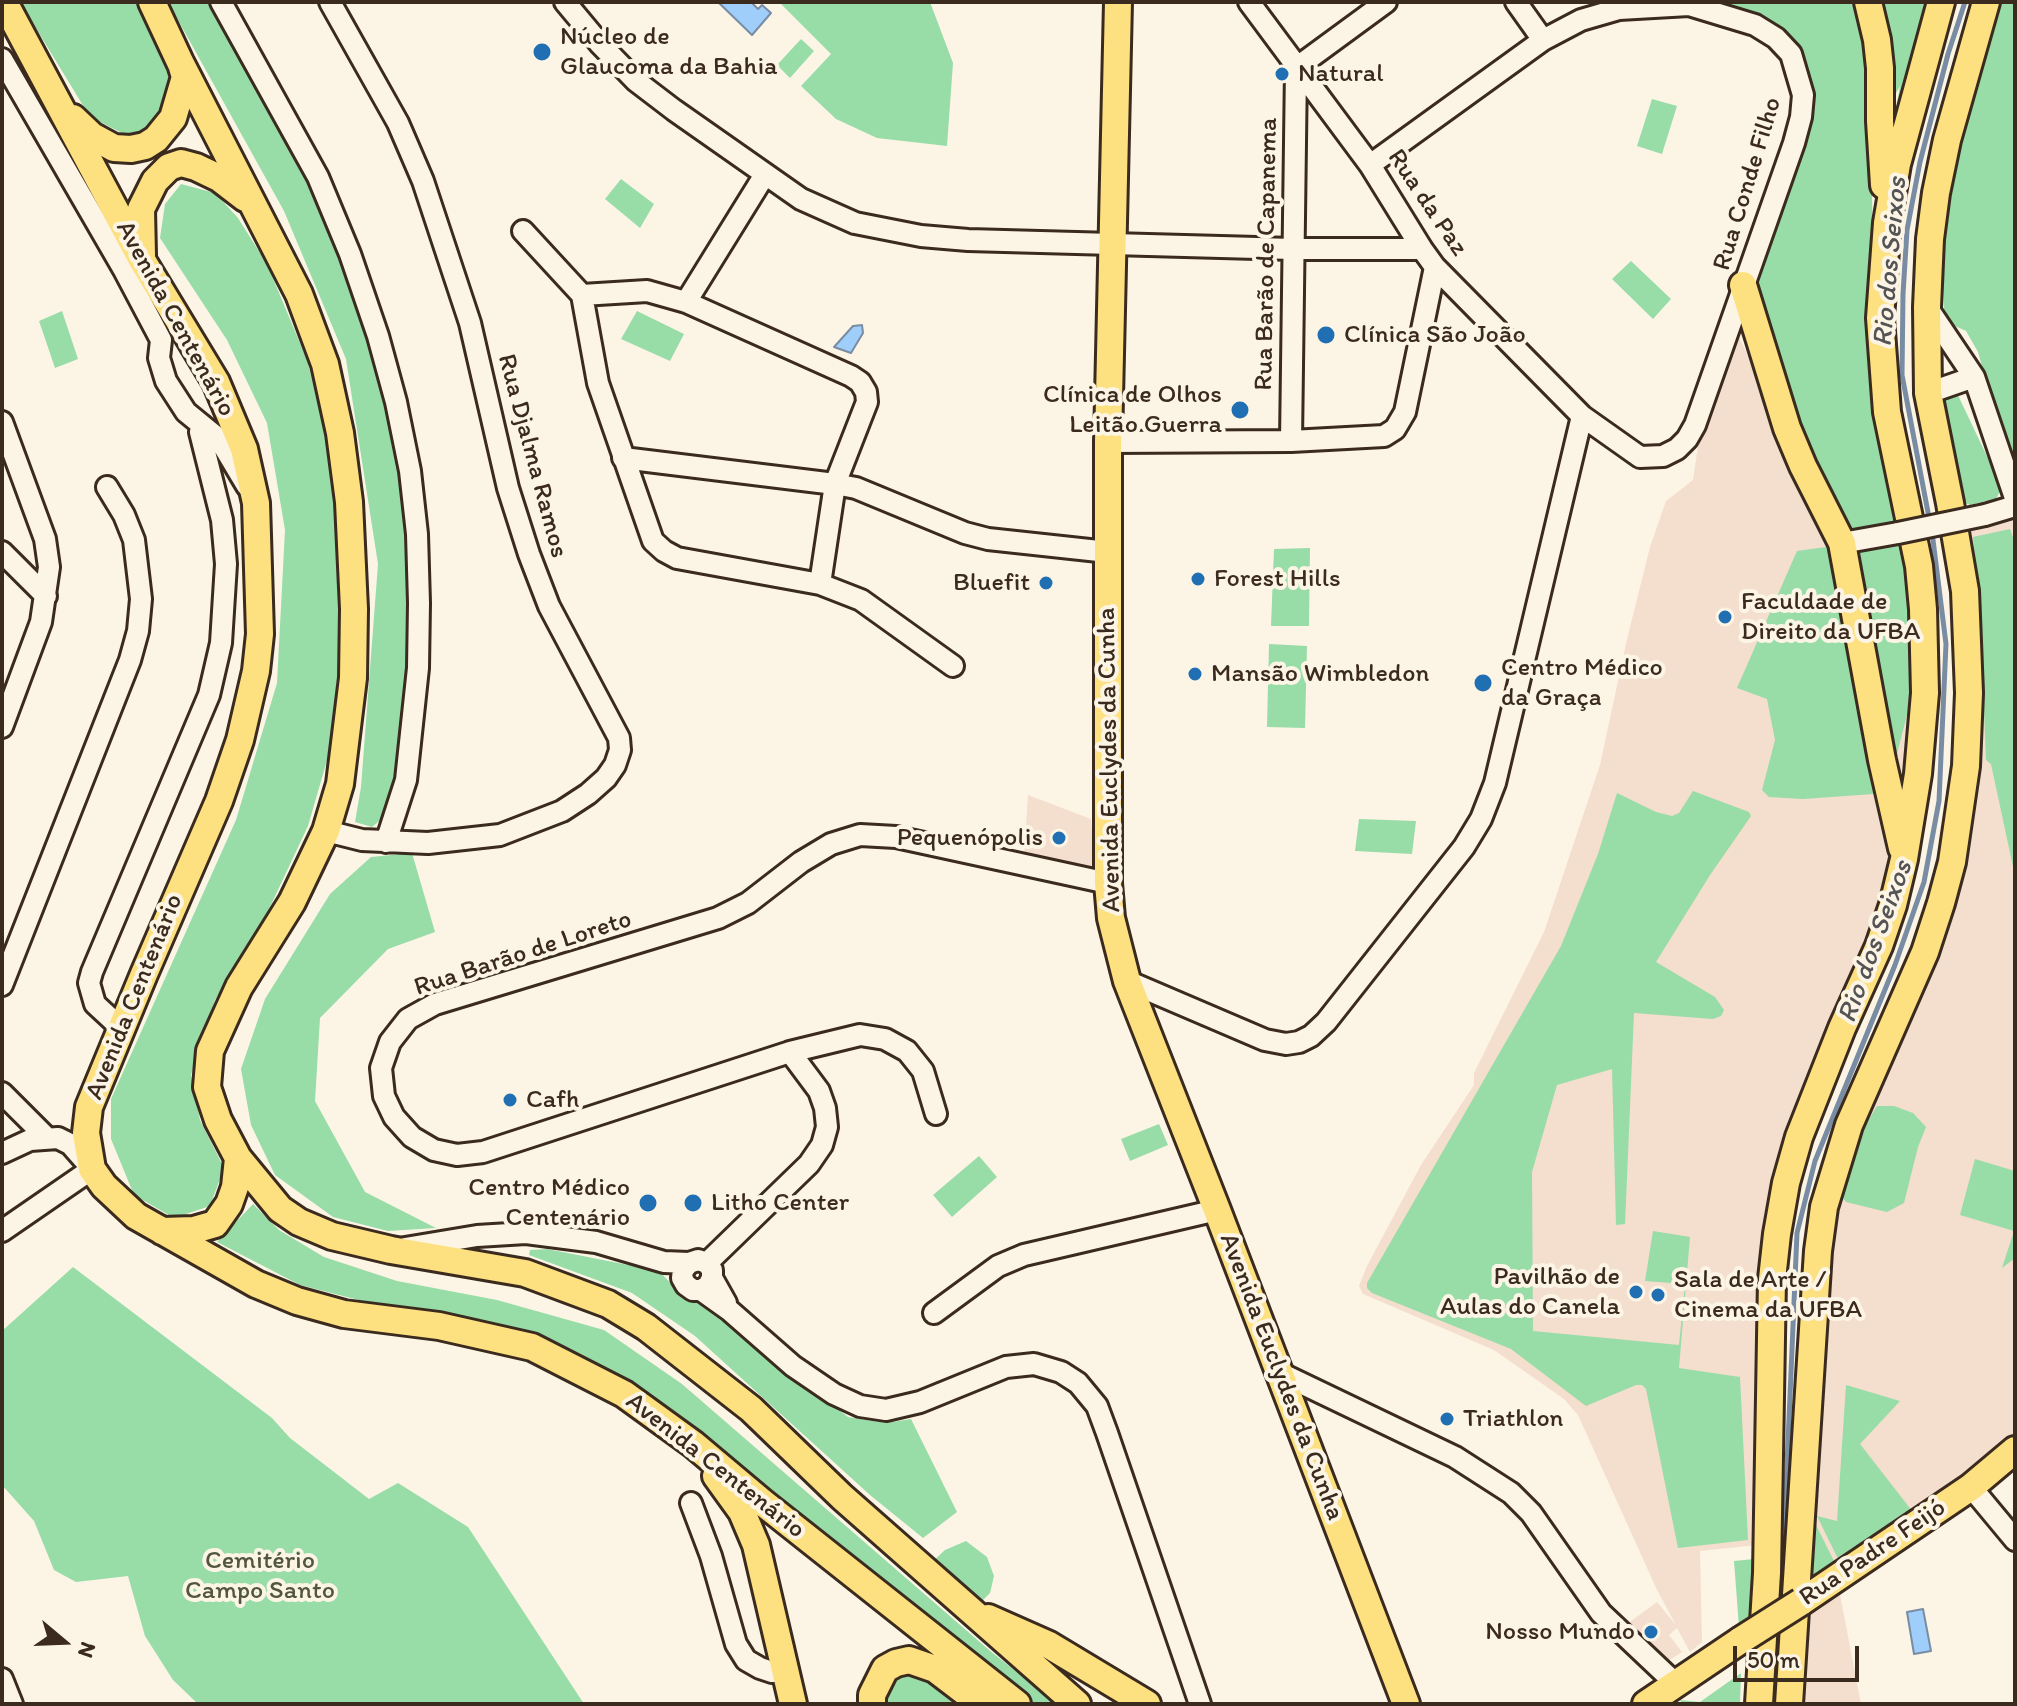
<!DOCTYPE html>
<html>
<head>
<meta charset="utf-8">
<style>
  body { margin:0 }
  #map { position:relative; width:2017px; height:1706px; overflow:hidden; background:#fcf5e5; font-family:Itim,sans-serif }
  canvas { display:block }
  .frame { position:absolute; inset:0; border:4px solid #3b2a1e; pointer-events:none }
  .north { position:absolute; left:24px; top:1602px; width:80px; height:80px; -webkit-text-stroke:6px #fcf5e5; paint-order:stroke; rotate:109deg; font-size:22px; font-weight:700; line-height:32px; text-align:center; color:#3b2a1e }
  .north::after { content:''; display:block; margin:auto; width:28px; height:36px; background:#3b2a1e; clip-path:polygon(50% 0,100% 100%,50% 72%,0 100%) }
  .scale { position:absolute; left:1733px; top:1646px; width:126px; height:36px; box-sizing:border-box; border:4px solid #3b2a1e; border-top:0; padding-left:10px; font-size:24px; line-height:28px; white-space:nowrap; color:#3b2a1e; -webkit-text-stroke:6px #fcf5e5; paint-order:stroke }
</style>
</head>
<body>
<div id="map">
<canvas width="2017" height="1706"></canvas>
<div class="frame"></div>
<div class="north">N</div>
<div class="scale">50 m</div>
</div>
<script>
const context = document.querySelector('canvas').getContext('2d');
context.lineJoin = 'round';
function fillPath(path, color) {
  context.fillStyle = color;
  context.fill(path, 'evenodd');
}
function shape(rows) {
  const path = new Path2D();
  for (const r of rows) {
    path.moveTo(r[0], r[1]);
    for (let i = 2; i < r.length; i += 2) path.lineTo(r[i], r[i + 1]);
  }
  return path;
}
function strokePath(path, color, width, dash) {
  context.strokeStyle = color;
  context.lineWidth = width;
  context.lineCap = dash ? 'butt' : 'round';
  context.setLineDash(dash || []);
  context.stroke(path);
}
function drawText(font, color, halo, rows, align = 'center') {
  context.font = font + ' Itim,sans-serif';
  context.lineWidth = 8;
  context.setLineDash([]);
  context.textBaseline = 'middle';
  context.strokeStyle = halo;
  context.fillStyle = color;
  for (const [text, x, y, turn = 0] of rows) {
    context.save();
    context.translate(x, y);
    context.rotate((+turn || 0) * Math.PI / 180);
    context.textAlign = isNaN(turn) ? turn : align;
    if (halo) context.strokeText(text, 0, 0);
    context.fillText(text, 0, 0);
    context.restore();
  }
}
fillPath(shape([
  [1735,329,1780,421,1819,514,1905,555,1914,686,1903,818,1885,903,1795,1118,1757,1545,1700,1551,1702,1642,1690,1652,1677,1628,1669,1635,1682,1652,1668,1661,1649,1651,1623,1627,1657,1602,1676,1625,1657,1590,1578,1415,1564,1399,1494,1350,1363,1294,1359,1286,1367,1266,1421,1165,1474,1085,1474,1073,1544,932,1600,765,1627,639,1650,547,1666,501,1693,480,1701,425],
  [2015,517,2015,1448,1797,1601,1834,1205,1976,766,1980,761,1964,533],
  [1028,795,1091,819,1095,871,1024,857],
  [1837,1579,1861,1704,1803,1704,1792,1680,1809,1598]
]), '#f4dece');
fillPath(shape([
  [20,2,135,2,170,61,174,77,169,105,146,134,124,134,90,117],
  [168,2,208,2,312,186,372,347,403,474,411,614,404,734,398,789,389,813,372,827,355,822,361,787,378,564,346,359,284,211],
  [779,2,930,2,953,63,947,146,877,138,836,119,801,86,831,54],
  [1711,2,1847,2,1853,5,1855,2,1934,2,1904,123,1895,115,1900,86,1871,139,1873,245,1902,519,1848,533,1812,466,1752,285,1809,112,1780,29,1745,11],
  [1999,2,2015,2,2015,465,2009,461,1978,352,1966,331,1955,326,1944,310,1942,251,1961,122],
  [801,39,814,51,790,78,777,65],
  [1652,99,1677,106,1662,154,1637,146],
  [621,179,654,204,640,228,605,199],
  [181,184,215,193,238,218,267,264,307,360,325,428,341,564,338,670,330,750,308,826,269,909,215,1000,191,1075,200,1120,224,1168,210,1206,174,1218,134,1195,111,1139,111,1099,236,820,277,683,285,530,267,423,227,340,160,238,165,204],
  [1631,261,1671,299,1653,319,1612,279],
  [62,311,78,359,55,368,39,321],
  [637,311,684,334,670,361,621,339],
  [1956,391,1993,469,2000,491,1996,499,1970,505,1958,500,1942,421,1943,392],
  [2010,529,2015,543,2015,876,1991,764,1986,760,1980,611,1973,537],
  [1906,536,1915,618,1908,711,1887,793,1803,799,1769,797,1762,790,1775,740,1767,699,1737,688,1797,551],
  [1310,548,1309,626,1271,626,1274,549],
  [1269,644,1307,646,1305,728,1267,727],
  [1693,791,1749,812,1751,816,1710,875,1656,962,1715,997,1724,1010,1721,1016,1713,1019,1634,1013,1625,1224,1616,1225,1612,1069,1557,1085,1532,1172,1533,1331,1679,1345,1685,1284,1645,1281,1653,1231,1690,1237,1679,1368,1740,1377,1748,1540,1678,1548,1646,1389,1642,1385,1636,1385,1586,1406,1511,1349,1372,1293,1367,1288,1367,1283,1561,946,1598,854,1617,793,1656,812,1672,816,1679,813],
  [1359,819,1416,821,1412,854,1355,851],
  [412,853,435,932,388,949,320,1018,315,1101,365,1192,436,1228,388,1231,333,1217,275,1175,251,1125,241,1069,265,999,330,894,371,857],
  [1877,1106,1894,1106,1913,1113,1926,1127,1918,1147,1904,1203,1887,1212,1846,1202,1843,1198,1846,1176,1859,1136],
  [1159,1124,1168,1145,1130,1161,1121,1139],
  [979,1156,997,1177,952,1217,933,1195],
  [1975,1159,2015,1171,2015,1258,2002,1268,2014,1231,1960,1215],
  [253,1204,279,1230,324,1257,397,1281,497,1300,604,1330,682,1384,989,1650,1057,1704,1027,1704,631,1388,398,1310,300,1285,217,1242],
  [547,1249,659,1271,681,1294,703,1303,848,1417,886,1423,911,1419,957,1512,923,1538,870,1495,695,1336,632,1293,529,1255,530,1250],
  [73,1267,272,1418,290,1438,369,1499,398,1483,468,1527,584,1704,198,1704,173,1680,145,1636,128,1576,76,1582,54,1570,34,1521,2,1485,2,1331],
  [1846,1385,1900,1401,1860,1444,1916,1516,1842,1567,1817,1516,1837,1521],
  [1812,1517,1838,1569,1800,1596],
  [966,1541,987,1557,994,1576,990,1593,981,1602,930,1564,945,1550],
  [1754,1559,1759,1621,1739,1627,1734,1561],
  [892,1665,928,1665,980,1704,881,1704],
  [1741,1673,1740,1704,1682,1704,1680,1700,1700,1702]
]), '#98dca8');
const water = shape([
  [718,2,751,2,758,9,762,5,771,13,752,35,718,2],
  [862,325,863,333,851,353,834,347,853,326,862,325],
  [1923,1609,1931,1651,1914,1654,1907,1612,1923,1609]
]);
fillPath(water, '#a0cefb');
strokePath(water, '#788ca3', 2);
strokePath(shape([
  [1930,523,1902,375,1903,294,1907,230,1920,162,1948,54,1965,2],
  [1781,1605,1797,1233,1815,1161,1895,965,1924,882,1939,801,1946,644,1932,532],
  [1774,1704,1780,1627]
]), '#788ca3', 5);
const minor = shape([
  [221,2,318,177,350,254,378,336,396,402,410,471,417,534,419,603,418,668,406,780,386,842],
  [565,2,600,44,636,81,674,110,801,199,855,223,921,236,968,240,1293,249,1422,249],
  [1249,2,1370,165,1422,249,1435,267,1582,416,1640,457,1663,456,1677,449,1687,439,1695,425,1794,143,1801,117,1803,95,1791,54,1776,38,1755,25,1689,5,1619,9,1581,20,1543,40,1370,165],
  [1516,2,1543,40],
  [2,59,124,270,161,340,159,358,166,381,186,412,219,439,247,486],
  [523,231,582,295],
  [647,291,686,302,851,376,860,382,866,392,867,402,835,484,820,584,677,558,664,551,653,541,598,383,582,295,647,291],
  [686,302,764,176],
  [1927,307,1974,377,2015,498],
  [1928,393,1974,377],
  [2,422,45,539,49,567,41,622,2,727],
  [1291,441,1296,68,1386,2],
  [1108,442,1291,441,1384,436,1395,429,1405,412,1435,267],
  [623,458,835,484,856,488,965,533,988,539,1108,552],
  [1985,515,2015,506],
  [1842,543,1898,533],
  [2,552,46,596],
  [820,584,861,600,953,666],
  [326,831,362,840,428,843,500,835,562,811,588,794,606,778,615,765,620,750,619,738,549,606,529,554,508,488,470,323,423,181,398,123,330,2],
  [1127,981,1265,1040,1286,1044,1299,1042,1311,1036,1326,1022,1464,847,1481,819,1495,783,1582,416],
  [2,985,130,660,138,631,141,599,134,540,124,515,107,487],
  [122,1029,95,1004,89,983,92,972,209,695,221,643,226,564,222,520,200,432,202,425],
  [790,1052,860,1035,885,1039,907,1051,923,1071,936,1114],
  [2,1093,46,1137],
  [2,1153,30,1140,58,1138,70,1144,92,1169,2,1231],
  [405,1248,477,1236,526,1233,596,1242,664,1262,689,1263],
  [707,1263,809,1164,822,1145,827,1127,825,1108,819,1091,790,1052,483,1152,457,1155,434,1150,412,1137,394,1117,384,1096,381,1068,390,1042,408,1019,435,1004,718,918,748,903,801,862,831,844,860,835,896,837,1108,883],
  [712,1278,708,1286,701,1290,693,1290,686,1285,682,1278,683,1270,689,1263,698,1260,707,1263,712,1270,712,1278,726,1303],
  [701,1290,729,1310,793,1366,834,1394,860,1406,886,1410,920,1402,1006,1367,1034,1364,1061,1372,1078,1383,1097,1406,1107,1433,1200,1704],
  [934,1313,998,1266,1024,1255,1217,1210],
  [1280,1373,1455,1457,1511,1493,1531,1513,1601,1613,1676,1684],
  [1971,1487,2015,1540],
  [691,1503,711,1556,736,1644,746,1660,760,1668,772,1672,785,1671],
  [2,1679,12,1704]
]);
const major = shape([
  [4,2,142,260,216,382,244,449,256,503,260,634,256,671,240,740,219,801,144,974,89,1107,86,1133,92,1169,104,1186,136,1216,256,1284,297,1301,344,1314,439,1326,532,1347,624,1394,693,1444,762,1502,1017,1704],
  [152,2,180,62,299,294,325,364,340,433,349,502,354,609,353,678,340,784,326,831,292,902,239,987,210,1051,207,1087,218,1120,238,1158,280,1209,299,1222,332,1236,391,1250,525,1273,608,1304,646,1327,751,1409,842,1497,1077,1704],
  [1118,2,1108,442,1108,883,1111,918,1127,981,1217,1210,1406,1704],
  [1868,2,1877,40,1880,68,1880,121,1884,185],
  [73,118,92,136,114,148,131,149,145,146,156,139,173,118,185,77,182,67],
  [142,255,141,209,155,181,169,167,181,163,196,167,219,178,245,198],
  [1743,285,1787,428,1803,466,1842,543,1882,760,1902,848],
  [162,1231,194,1230,215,1224,229,1204,235,1187,238,1158],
  [716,1476,742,1512,756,1545,793,1704],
  [1801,1602,1971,1487,2015,1450],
  [988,1618,1049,1645,1147,1704],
  [872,1704,872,1695,885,1669,896,1663,909,1660,935,1669,981,1704],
  [1646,1704,1741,1640],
  [1759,1704,1767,1573,1772,1279,1777,1234,1786,1183,1799,1137,1842,1028,1879,946,1893,905,1904,859,1918,774,1925,693,1923,609,1919,566,1887,412,1880,318,1887,223,1897,164,1941,2],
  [1789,1704,1818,1251,1824,1207,1849,1125,1925,952,1941,903,1952,862,1966,766,1969,693,1965,591,1950,503,1928,393,1927,307,1930,239,1936,193,1947,140,1986,2]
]);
strokePath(minor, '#3b2a1e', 26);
strokePath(major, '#3b2a1e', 32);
strokePath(minor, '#fcf5e5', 20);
strokePath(major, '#fde080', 26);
const minorBridge = shape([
  [1898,533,1985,515]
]);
const majorBridge = shape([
  [1741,1640,1801,1602]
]);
strokePath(minorBridge, '#3b2a1e', 26, []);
strokePath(majorBridge, '#3b2a1e', 32, []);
strokePath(minorBridge, '#fcf5e5', 20);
strokePath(majorBridge, '#fde080', 26);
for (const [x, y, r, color] of [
  [542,52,10,"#1f6fb2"],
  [1282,74,8,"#1f6fb2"],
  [1326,335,10,"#1f6fb2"],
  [1240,410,10,"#1f6fb2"],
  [1198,579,8,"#1f6fb2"],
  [1046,583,8,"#1f6fb2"],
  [1725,617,8,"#1f6fb2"],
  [1195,674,8,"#1f6fb2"],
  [1483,683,10,"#1f6fb2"],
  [1059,838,8,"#1f6fb2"],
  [510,1100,8,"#1f6fb2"],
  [648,1203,10,"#1f6fb2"],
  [693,1203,10,"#1f6fb2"],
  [1636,1292,8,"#1f6fb2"],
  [1658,1295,8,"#1f6fb2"],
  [1447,1419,8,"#1f6fb2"],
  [1651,1632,8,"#1f6fb2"]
]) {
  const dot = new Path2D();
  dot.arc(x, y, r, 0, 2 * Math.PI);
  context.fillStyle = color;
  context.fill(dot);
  strokePath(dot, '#fcf5e5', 3);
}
drawText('26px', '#3b2a1e', '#fcf5e5', [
  ["Núcleo de",560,37],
  ["Glaucoma da Bahia",560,67],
  ["Natural",1298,74],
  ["Clínica São João",1344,335],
  ["Clínica de Olhos",1222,395,"right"],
  ["Leitão Guerra",1222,425,"right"],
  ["Forest Hills",1214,579],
  ["Bluefit",1030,583,"right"],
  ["Faculdade de",1741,602],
  ["Direito da UFBA",1741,632],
  ["Centro Médico",1501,668],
  ["da Graça",1501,698],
  ["Mansão Wimbledon",1211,674],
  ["Pequenópolis",1043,838,"right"],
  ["Cafh",526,1100],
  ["Centro Médico",630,1188,"right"],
  ["Centenário",630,1218,"right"],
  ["Litho Center",711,1203],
  ["Pavilhão de",1620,1277,"right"],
  ["Aulas do Canela",1620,1307,"right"],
  ["Sala de Arte /",1674,1280],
  ["Cinema da UFBA",1674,1310],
  ["Triathlon",1463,1419],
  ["Nosso Mundo",1635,1632,"right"]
], 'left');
drawText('26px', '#3b2a1e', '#fcf5e5', [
  ["Rua Conde Filho",1748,184,-73],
  ["Rua da Paz",1427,203,56],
  ["Rua Barão de Capanema",1267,254,-89],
  ["Avenida Centenário",175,319,61],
  ["Rua Djalma Ramos",532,456,75],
  ["Avenida Euclydes da Cunha",1110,760,-91],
  ["Rua Barão de Loreto",523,954,-18],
  ["Avenida Centenário",135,997,-68],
  ["Avenida Euclydes da Cunha",1281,1377,69],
  ["Avenida Centenário",715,1466,38],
  ["Rua Padre Feijó",1873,1553,-34]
]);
drawText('26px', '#525640', '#fcf5e5', [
  ["Cemitério",260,1561],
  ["Campo Santo",260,1591]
]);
drawText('italic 28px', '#545355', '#fcf5e5', [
  ["Rio dos Seixos",1891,262,-85],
  ["Rio dos Seixos",1876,942,-70]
]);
</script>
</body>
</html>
